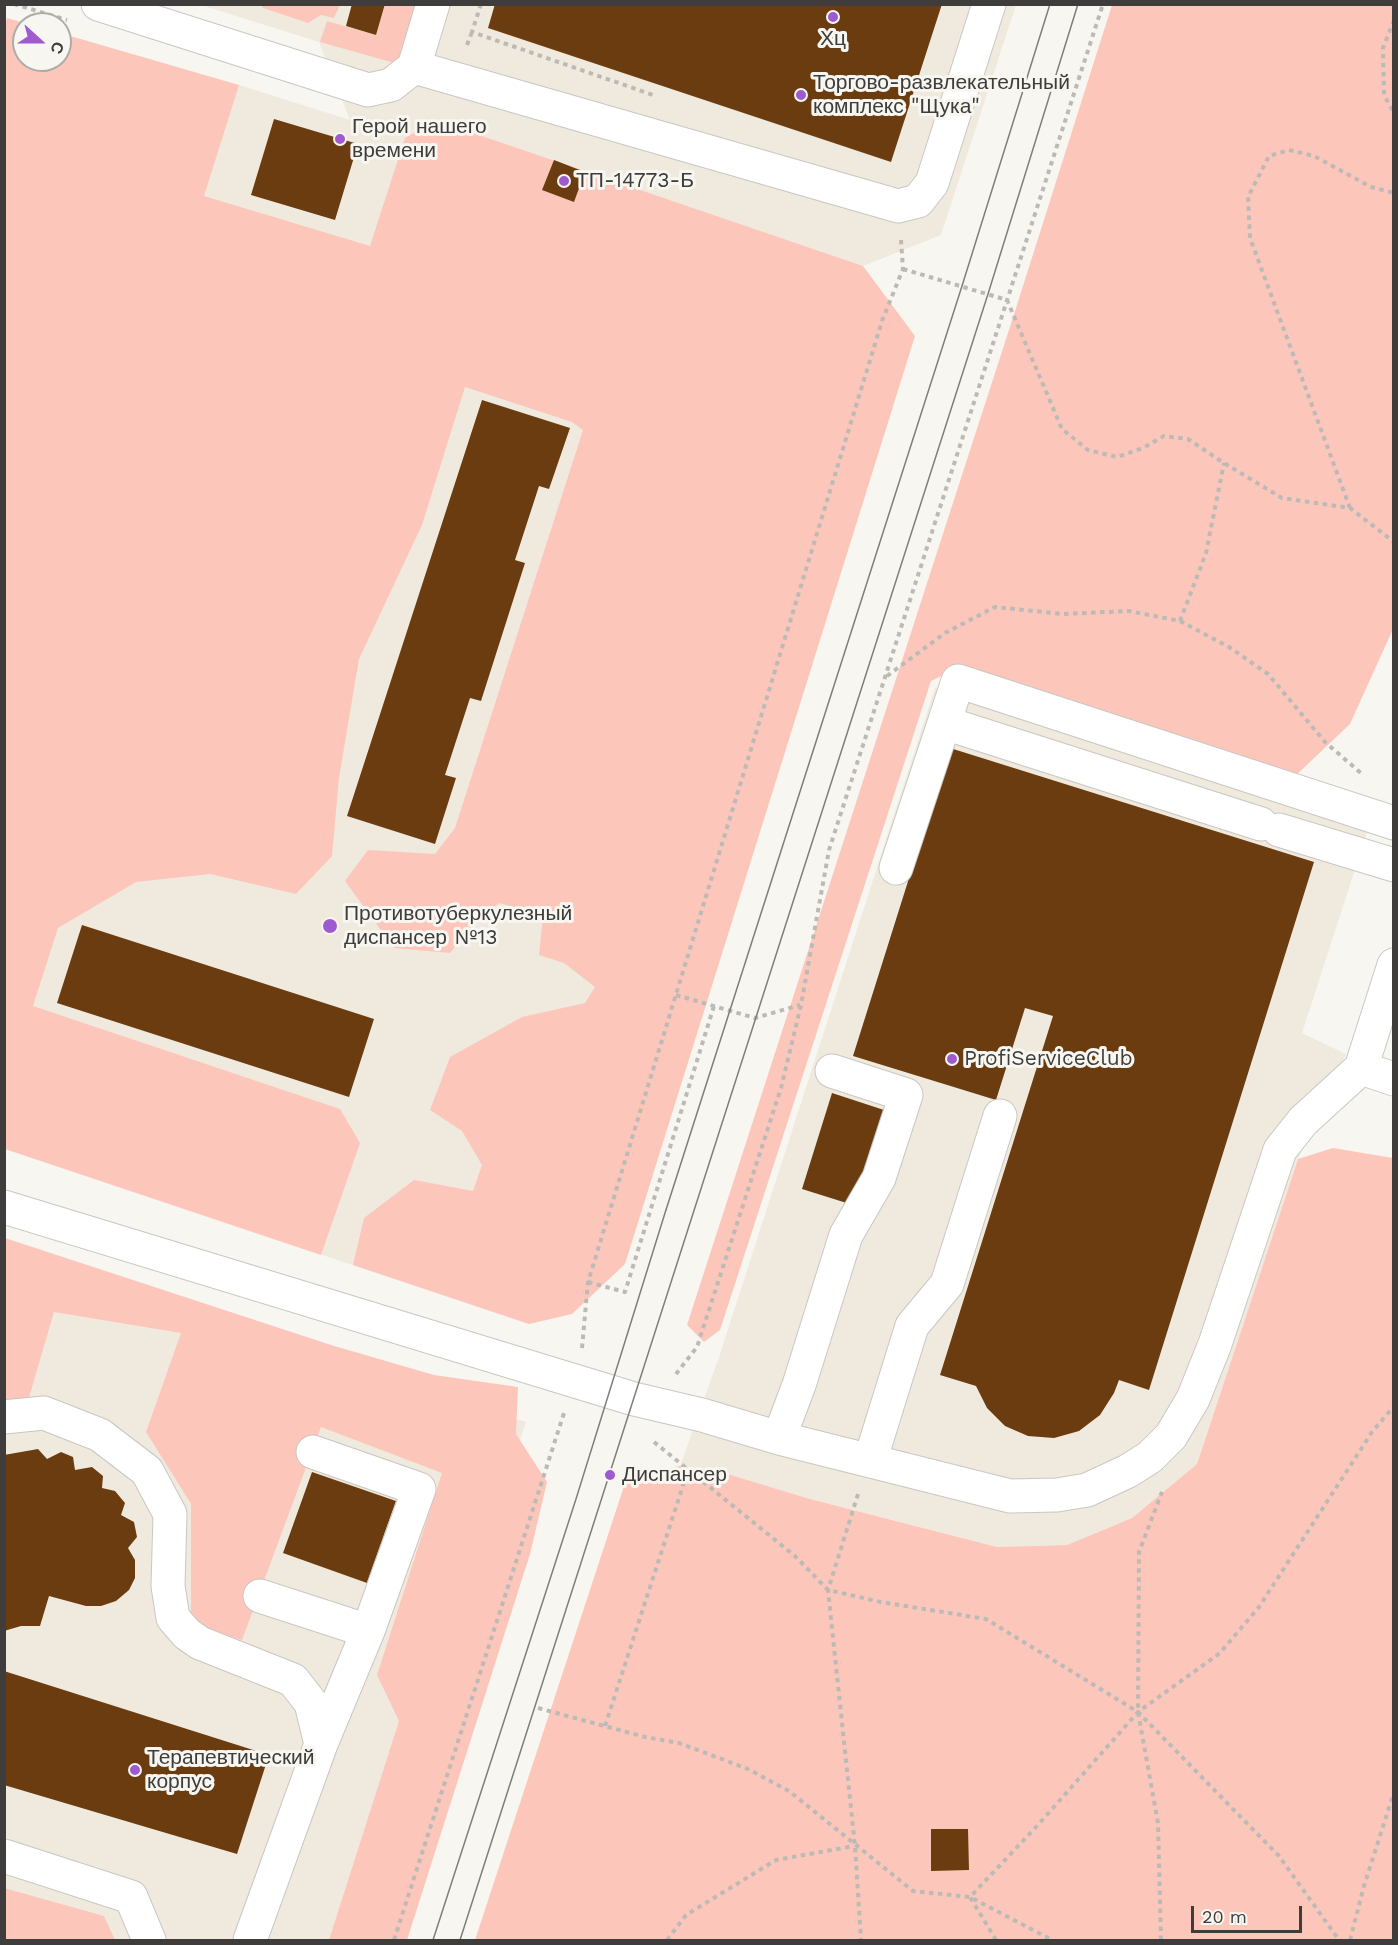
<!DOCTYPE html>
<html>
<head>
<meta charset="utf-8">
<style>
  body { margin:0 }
  #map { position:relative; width:1398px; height:1945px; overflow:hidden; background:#f8f6f0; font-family:"Work Sans",sans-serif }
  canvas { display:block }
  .frame { position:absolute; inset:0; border:6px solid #3e3d3b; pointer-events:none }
  .north { position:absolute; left:12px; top:12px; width:60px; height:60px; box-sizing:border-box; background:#f8f6f0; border:2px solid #aeaca8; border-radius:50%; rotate:111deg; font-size:16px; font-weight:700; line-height:24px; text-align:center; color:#3e3d3b }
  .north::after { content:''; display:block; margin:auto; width:21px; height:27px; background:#9e5bd0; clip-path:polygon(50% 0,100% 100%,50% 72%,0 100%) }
  .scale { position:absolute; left:1191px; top:1906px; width:111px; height:27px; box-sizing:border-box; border:3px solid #3e3d3b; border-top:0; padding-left:8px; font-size:18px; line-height:21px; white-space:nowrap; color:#3e3d3b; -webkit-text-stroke:4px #f8f6f0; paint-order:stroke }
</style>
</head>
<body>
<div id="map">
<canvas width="1398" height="1945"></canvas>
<div class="frame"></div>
<div class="north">С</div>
<div class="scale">20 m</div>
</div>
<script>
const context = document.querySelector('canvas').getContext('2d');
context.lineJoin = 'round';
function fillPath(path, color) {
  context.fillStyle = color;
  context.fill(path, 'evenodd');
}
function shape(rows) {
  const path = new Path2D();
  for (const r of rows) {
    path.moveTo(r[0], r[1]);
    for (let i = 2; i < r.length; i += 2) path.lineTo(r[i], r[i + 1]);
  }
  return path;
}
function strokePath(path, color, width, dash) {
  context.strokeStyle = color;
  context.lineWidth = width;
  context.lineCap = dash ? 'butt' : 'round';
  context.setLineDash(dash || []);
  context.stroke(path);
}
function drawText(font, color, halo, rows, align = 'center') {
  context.font = font + ' "Work Sans",sans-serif';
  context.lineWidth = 6;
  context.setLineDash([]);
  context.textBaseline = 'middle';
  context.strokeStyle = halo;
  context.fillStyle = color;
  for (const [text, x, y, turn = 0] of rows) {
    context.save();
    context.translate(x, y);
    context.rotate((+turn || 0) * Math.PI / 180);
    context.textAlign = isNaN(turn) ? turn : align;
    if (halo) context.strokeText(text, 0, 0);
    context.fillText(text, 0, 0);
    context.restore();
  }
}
fillPath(shape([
  [201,5,1016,5,941,235,863,266,529,1324,5,1149,130,87,239,85,350,120,319,42],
  [935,688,1368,829,1302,1033,1346,1054,1298,1159,1197,1464,1132,1518,1067,1545,997,1547,810,1499,721,1472,680,1466,718,1360],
  [4,1260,526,1422,351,1940,5,1940]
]), '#f0eade');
fillPath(shape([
  [262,5,340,5,334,18,321,15,308,23,263,8],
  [385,5,417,5,398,64,320,42,327,21,376,35],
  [1112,5,1393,5,1393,629,1350,724,1292,779,950,672,931,681,720,1330,704,1342,687,1325,1017,305],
  [7,18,28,24,24,24,24,60,60,60,60,33,239,85,204,196,370,246,405,138,435,120,863,266,915,336,625,1264,572,1314,529,1324,353,1265,364,1218,414,1180,473,1191,482,1165,462,1131,430,1110,450,1057,522,1017,585,1003,595,987,564,963,539,955,543,916,500,903,482,914,450,953,394,948,345,881,368,850,435,854,455,828,583,430,572,422,465,387,422,525,359,659,339,778,332,856,296,894,210,874,136,882,58,928,33,1006,340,1109,360,1143,321,1255,5,1149,4,28],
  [1333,1148,1393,1158,1393,1940,475,1940,627,1477,680,1466,721,1472,810,1499,997,1547,1067,1545,1132,1518,1197,1464,1298,1159],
  [5,1238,331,1345,434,1375,518,1387,516,1434,547,1482,530,1554,407,1940,329,1940,399,1721,377,1675,442,1473,321,1427,242,1640,191,1624,191,1504,146,1432,181,1333,54,1312,28,1401,5,1402],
  [4,1888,104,1916,115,1940,5,1940]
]), '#fdc6ba');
fillPath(shape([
  [352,4,385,4,376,35,346,26],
  [495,4,942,4,891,162,488,28],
  [274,119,358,144,335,220,251,195],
  [554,160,585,172,574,202,542,190],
  [482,400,570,428,549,489,539,486,515,560,525,563,481,701,470,698,445,775,456,778,435,844,347,816],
  [950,748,1314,862,1149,1390,1119,1380,1114,1393,1100,1415,1079,1431,1054,1438,1028,1436,1005,1426,987,1408,976,1386,940,1375,1053,1016,1025,1008,996,1100,853,1056],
  [82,925,374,1019,349,1097,57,1003],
  [832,1093,884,1110,853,1205,802,1189],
  [38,1449,47,1459,61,1452,73,1457,75,1470,92,1467,103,1476,102,1488,115,1491,125,1503,121,1515,134,1522,137,1537,128,1548,135,1560,135,1578,129,1590,116,1601,101,1606,86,1606,49,1596,40,1626,21,1626,4,1631,4,1455],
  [312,1472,396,1501,367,1583,283,1553],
  [4,1671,269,1755,237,1854,4,1785],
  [931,1829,968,1829,969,1870,931,1871]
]), '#6a3c0f');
const minor = shape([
  [98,4,368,90,391,85,414,67,433,4],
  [414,67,898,206,918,201,932,183,989,4],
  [945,723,1261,824],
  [1279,830,1394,865],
  [896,868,958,681,1394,823],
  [1361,1068,1394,1079],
  [4,1207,634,1399,702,1415,779,1438,1010,1496,1057,1495,1087,1490,1128,1471,1150,1457,1171,1436,1193,1399,1215,1344,1280,1150,1303,1121,1361,1068,1394,965],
  [4,1417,44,1413,100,1435,147,1471,170,1514,168,1586,173,1618,187,1634,200,1643,293,1680,311,1703,321,1744,250,1940],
  [779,1438,799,1385,846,1235,879,1178,906,1095,832,1071],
  [313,1452,419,1489,368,1631,321,1744],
  [870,1461,912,1326,947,1284,1000,1116],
  [260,1596,368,1631],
  [4,1856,131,1897,149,1940]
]);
strokePath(minor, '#c9c7c2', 35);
strokePath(shape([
  [14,4,67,20],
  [481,4,472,32,656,96],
  [1394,20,1383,48,1384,95,1394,113],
  [467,45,472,32],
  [903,269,1007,300,1062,429,1088,450,1117,457,1143,448,1164,436,1188,439,1224,463,1282,498,1350,508,1394,542],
  [1350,508,1250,238,1248,197,1269,156,1289,150,1314,156,1371,187,1394,193],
  [1180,621,1206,553,1224,463],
  [887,676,945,633,995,607,1063,614,1129,611,1180,621,1229,647,1268,674,1325,742,1362,774],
  [676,995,755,1018,800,1005],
  [588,1282,625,1292,714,1006],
  [582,1348,588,1282,882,321,903,269,901,240],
  [676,1374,697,1347,781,1088,801,1005,829,850,1103,4],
  [654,1442,795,1556,828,1590,881,1602,986,1619,1138,1712,1279,1856,1339,1940],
  [858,1494,828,1590,855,1846,861,1940],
  [538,1708,645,1737,679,1743,748,1769,789,1791,913,1891,970,1897,1052,1940],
  [605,1726,688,1470],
  [394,1940,564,1413],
  [667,1940,686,1915,776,1860,854,1846],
  [996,1940,970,1897,1037,1826,1138,1712,1220,1653,1259,1607,1372,1432,1394,1406],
  [1161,1940,1158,1823,1138,1712,1139,1552,1162,1492],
  [1350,1940,1364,1886,1394,1792]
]), '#bcbab6', 4, [4.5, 4.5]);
strokePath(minor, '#fff', 33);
strokePath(shape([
  [433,1940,576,1499,665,1213,962,286,1050,4],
  [460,1940,988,294,1078,4]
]), '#807e7b', 1.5);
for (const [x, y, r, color] of [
  [833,17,6,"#9e5bd0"],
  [801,95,6,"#9e5bd0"],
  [340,139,6,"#9e5bd0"],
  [564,181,6,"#9e5bd0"],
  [330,926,8,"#9e5bd0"],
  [952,1059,6,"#9e5bd0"],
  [610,1475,6,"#9e5bd0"],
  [135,1770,6,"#9e5bd0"]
]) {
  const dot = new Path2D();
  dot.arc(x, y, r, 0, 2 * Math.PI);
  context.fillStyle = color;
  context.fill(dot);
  strokePath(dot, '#f8f6f0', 2);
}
drawText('21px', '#3e3d3b', '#f8f6f0', [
  ["Хц",833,39,"center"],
  ["Торгово-развлекательный",813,83],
  ["комплекс \"Щука\"",813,107],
  ["Герой нашего",352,127],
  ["времени",352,151],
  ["ТП-14773-Б",576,181],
  ["Противотуберкулезный",344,914],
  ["диспансер №13",344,938],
  ["ProfiServiceClub",964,1059],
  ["Диспансер",622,1475],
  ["Терапевтический",147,1758],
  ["корпус",147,1782]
], 'left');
</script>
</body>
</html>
